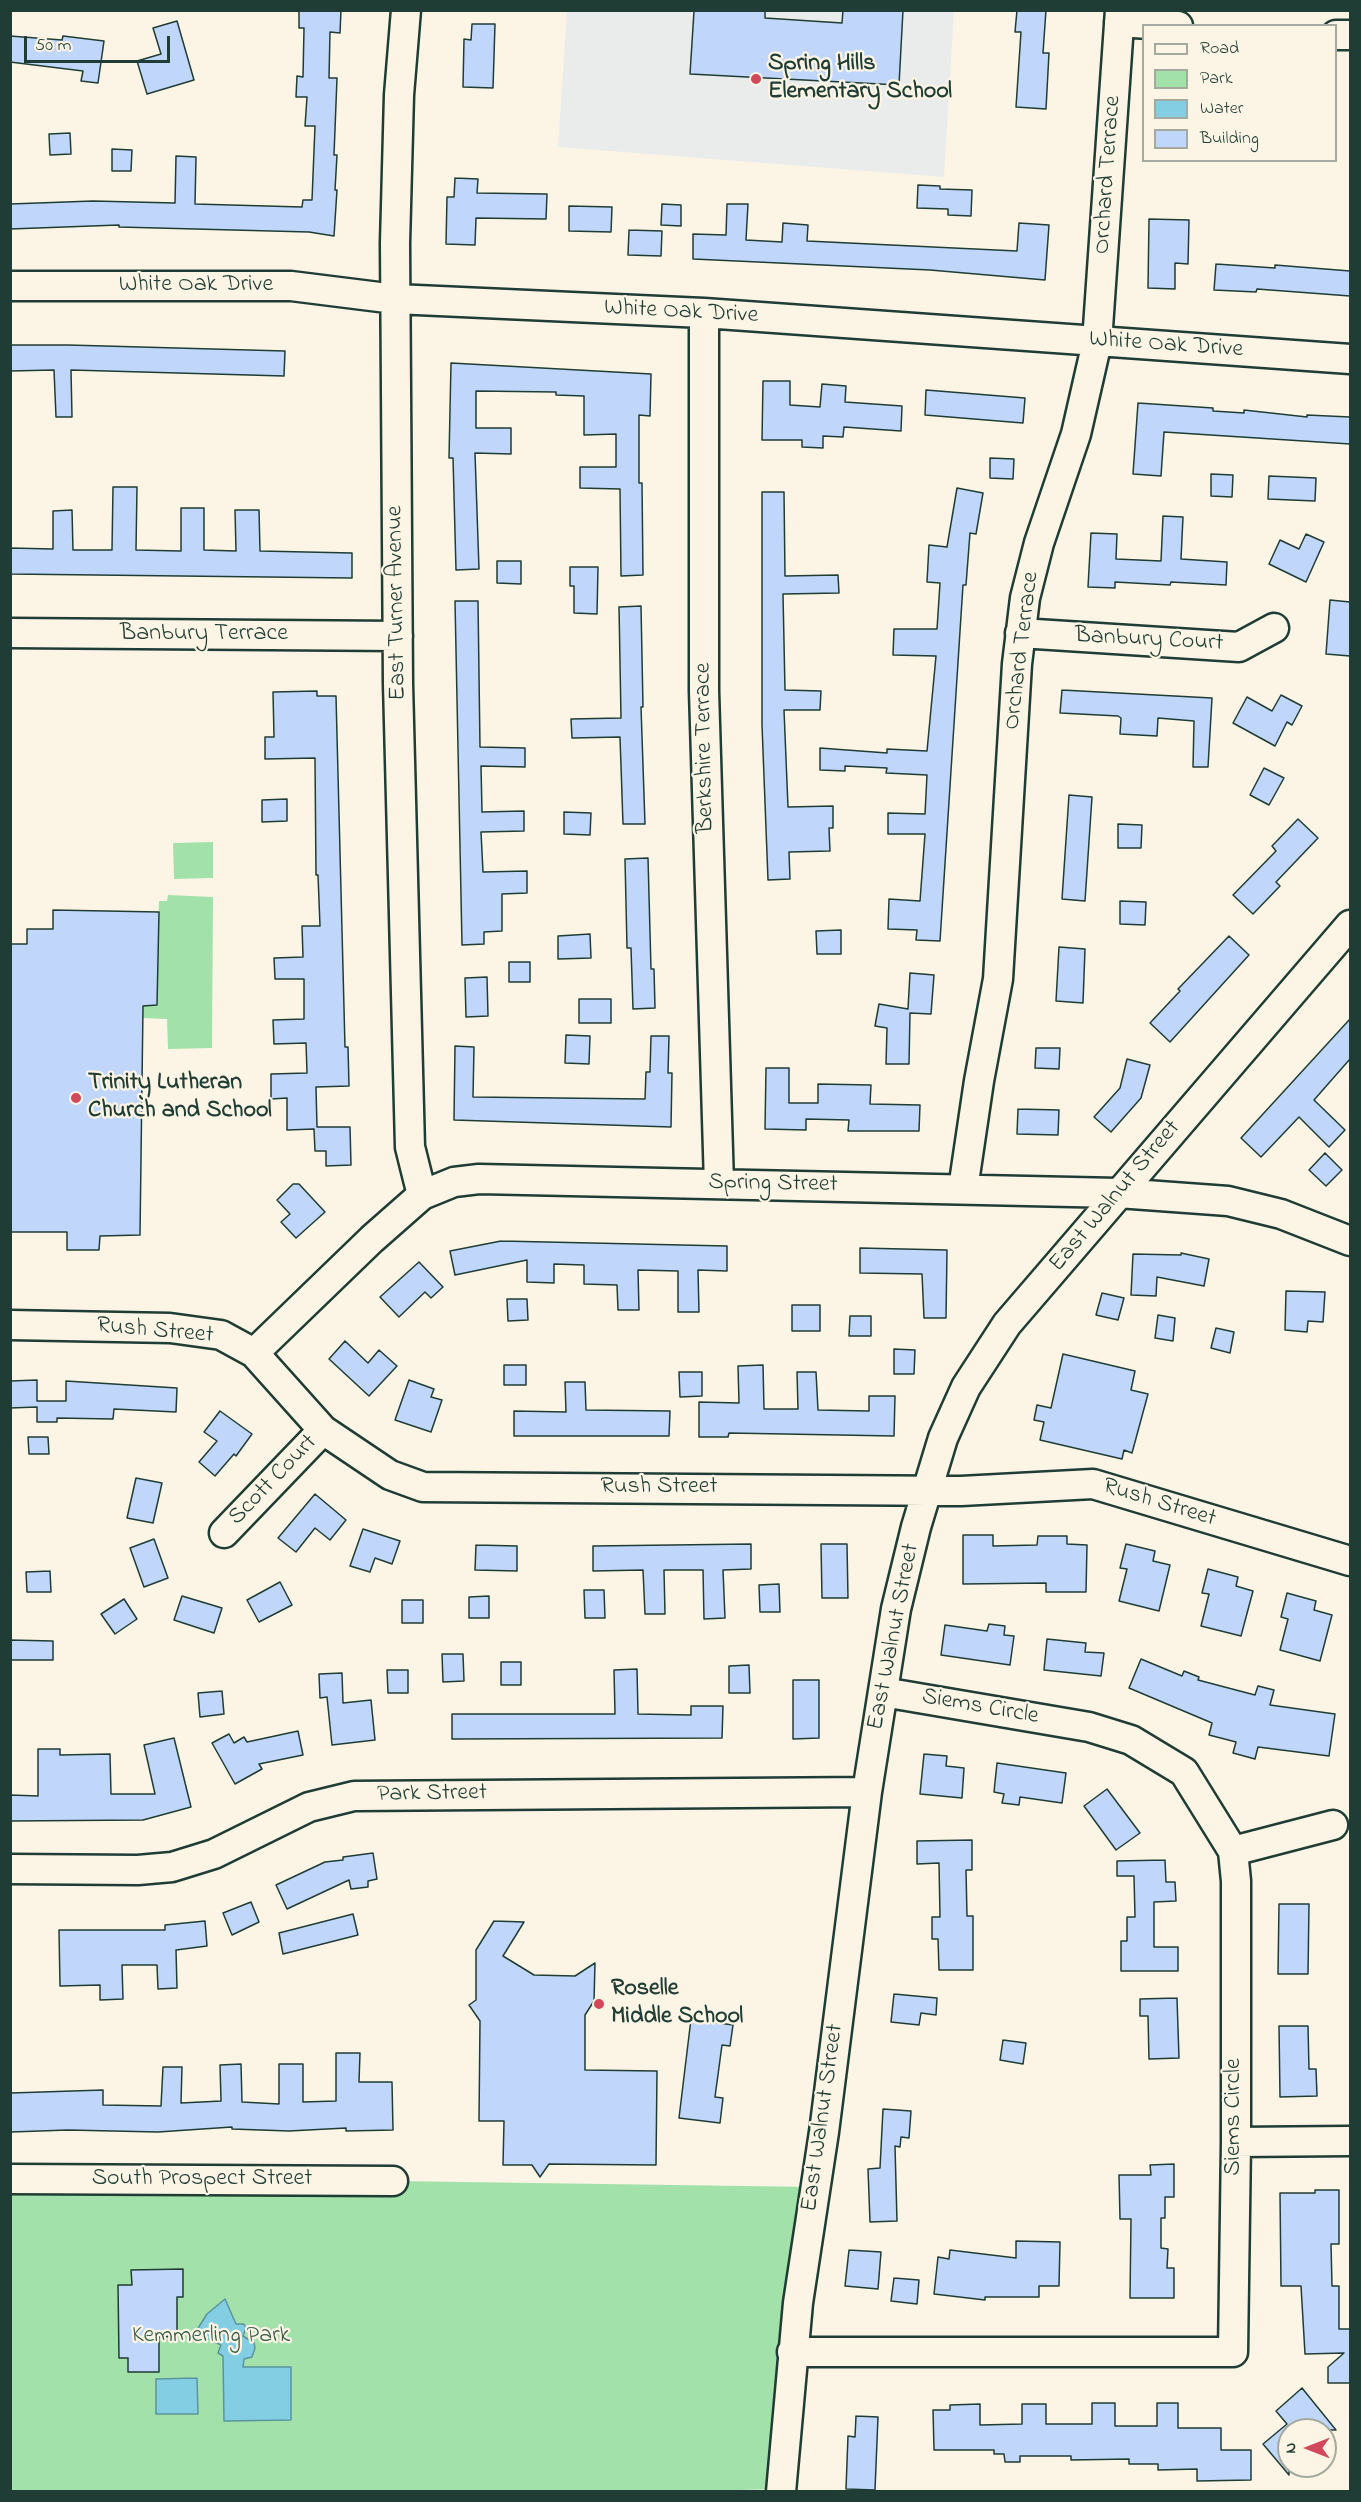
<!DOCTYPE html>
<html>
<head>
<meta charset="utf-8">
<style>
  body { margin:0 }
  #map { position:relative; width:1361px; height:2502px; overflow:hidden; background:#fcf5e5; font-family:"Indie Flower",sans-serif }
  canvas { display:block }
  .frame { position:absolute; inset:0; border:12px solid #1f3d34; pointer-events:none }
  .legend { position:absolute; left:1142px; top:24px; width:195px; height:138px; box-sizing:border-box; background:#fcf5e5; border:2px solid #a4ab9e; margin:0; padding:8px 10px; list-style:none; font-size:18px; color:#1f3d34 }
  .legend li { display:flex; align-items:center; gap:12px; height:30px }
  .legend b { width:30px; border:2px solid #a4ab9e }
  .north { position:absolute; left:1277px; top:2418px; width:60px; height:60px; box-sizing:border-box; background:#fcf5e5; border:2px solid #a4ab9e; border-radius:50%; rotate:270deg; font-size:16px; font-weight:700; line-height:24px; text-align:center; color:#1f3d34 }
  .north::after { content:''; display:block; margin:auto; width:21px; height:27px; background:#d1495b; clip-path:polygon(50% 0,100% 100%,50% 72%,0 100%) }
  .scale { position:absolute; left:24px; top:36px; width:146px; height:27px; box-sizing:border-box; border:3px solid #1f3d34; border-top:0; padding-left:8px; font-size:18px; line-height:21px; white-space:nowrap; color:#1f3d34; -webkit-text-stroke:4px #fcf5e5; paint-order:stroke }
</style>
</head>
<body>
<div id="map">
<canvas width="1361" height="2502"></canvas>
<div class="frame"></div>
<ul class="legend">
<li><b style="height:8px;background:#fcf5e5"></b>Road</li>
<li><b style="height:16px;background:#a2e1aa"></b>Park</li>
<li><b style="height:16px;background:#83cee3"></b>Water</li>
<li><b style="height:16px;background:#c1d6fb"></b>Building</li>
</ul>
<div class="north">N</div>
<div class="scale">50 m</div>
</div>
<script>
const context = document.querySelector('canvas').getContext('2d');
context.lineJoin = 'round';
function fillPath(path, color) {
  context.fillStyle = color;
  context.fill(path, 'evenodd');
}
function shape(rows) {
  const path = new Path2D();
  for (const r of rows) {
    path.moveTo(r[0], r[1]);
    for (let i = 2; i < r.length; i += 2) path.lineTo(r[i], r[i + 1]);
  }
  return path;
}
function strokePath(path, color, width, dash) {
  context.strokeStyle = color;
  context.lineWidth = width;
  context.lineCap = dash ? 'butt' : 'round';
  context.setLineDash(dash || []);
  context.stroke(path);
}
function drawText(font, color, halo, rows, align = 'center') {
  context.font = font + ' "Indie Flower",sans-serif';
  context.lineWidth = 4.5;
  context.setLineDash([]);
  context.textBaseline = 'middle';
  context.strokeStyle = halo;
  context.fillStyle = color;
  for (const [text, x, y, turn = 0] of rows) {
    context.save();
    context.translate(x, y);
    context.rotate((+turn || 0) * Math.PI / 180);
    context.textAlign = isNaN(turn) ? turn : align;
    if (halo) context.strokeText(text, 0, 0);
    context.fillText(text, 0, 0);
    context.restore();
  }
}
fillPath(shape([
  [567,11,954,11,944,177,558,147]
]), '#eaecec');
fillPath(shape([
  [213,842,213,878,174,879,173,843],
  [168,895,213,897,212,1048,168,1049,167,1019,143,1018,143,1006,157,1005,159,901,167,901],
  [11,2180,393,2181,815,2187,782,2489,660,2492,11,2492]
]), '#a2e1aa');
const water = shape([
  [225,2299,236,2324,244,2324,246,2328,243,2336,254,2343,255,2348,252,2357,244,2359,243,2367,291,2367,291,2420,224,2421,223,2356,218,2353,221,2345,195,2333,207,2314,225,2299],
  [197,2378,198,2414,156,2414,156,2379,197,2378]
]);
fillPath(water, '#83cee3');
strokePath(water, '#5b949d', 1.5);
const building = shape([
  [299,10,341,10,340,33,330,32,329,78,337,78,334,155,337,155,335,190,337,190,334,236,309,232,119,227,119,225,10,229,10,204,93,201,175,203,176,156,196,157,195,204,302,207,303,200,312,200,315,126,305,126,307,97,296,97,297,76,303,77,304,28,299,28,299,10],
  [710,10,765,10,765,18,842,23,843,10,903,10,899,85,690,74,694,11,710,10],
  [1017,10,1046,10,1043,53,1049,53,1046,109,1016,107,1021,32,1015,32,1017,10],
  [177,21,194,80,147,94,137,61,161,54,153,28,177,21],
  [472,24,495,24,493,88,463,87,464,39,471,40,472,24],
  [10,36,62,40,63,36,104,41,98,83,81,81,83,71,10,62,10,36],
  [70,133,71,154,50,155,49,134,70,133],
  [112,149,132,150,131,171,112,171,112,149],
  [455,178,478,179,477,193,547,194,546,219,476,218,475,245,446,244,447,197,454,197,455,178],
  [918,185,940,186,940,189,972,190,971,216,948,215,948,209,917,208,918,185],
  [662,204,681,205,681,226,661,225,662,204],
  [727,204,748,204,746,240,782,242,783,223,808,225,807,241,1017,251,1019,223,1049,225,1045,280,930,270,693,259,693,234,726,235,727,204],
  [569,206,612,207,611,232,569,231,569,206],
  [1149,219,1189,220,1188,264,1175,263,1175,289,1148,288,1149,219],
  [629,230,662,231,661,256,628,255,629,230],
  [1216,264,1275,268,1275,265,1350,271,1350,296,1257,289,1256,292,1214,290,1216,264],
  [10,345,68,345,285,351,284,376,71,370,72,417,56,417,54,370,10,371,10,345],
  [451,363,651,374,650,416,639,415,639,483,642,483,643,575,621,576,620,489,580,488,580,467,616,467,616,434,584,435,584,396,556,395,556,392,476,391,476,428,511,428,511,454,475,453,479,569,456,570,453,458,449,458,451,363],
  [763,381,790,381,790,405,820,407,822,384,846,386,845,402,902,406,901,431,844,427,843,437,823,436,823,448,802,447,802,440,762,440,763,381],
  [926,390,1025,398,1023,423,925,415,926,390],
  [1138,403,1213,408,1213,411,1244,413,1244,410,1307,417,1307,415,1350,417,1350,444,1164,432,1161,476,1133,474,1138,403],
  [990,458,1014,459,1013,479,990,478,990,458],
  [1211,474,1233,475,1232,497,1211,496,1211,474],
  [1269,476,1316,478,1315,501,1268,499,1269,476],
  [113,487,137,487,136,550,181,551,181,508,204,508,204,550,236,551,235,510,259,510,260,551,352,553,352,578,10,574,10,548,53,549,53,511,72,510,73,550,112,550,113,487],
  [957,488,983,493,976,534,970,533,966,585,963,585,940,941,916,940,917,930,888,929,889,899,920,901,925,834,888,834,888,813,925,814,927,775,886,773,887,768,845,766,845,771,820,770,820,748,887,753,887,749,927,751,936,656,893,655,894,629,937,629,940,583,927,582,929,545,947,547,957,488],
  [762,492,784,492,785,576,838,575,839,593,783,594,785,690,821,691,820,710,784,710,788,807,833,806,833,828,829,828,830,851,789,852,790,879,768,880,762,725,762,492],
  [1163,516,1183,517,1181,559,1227,562,1226,585,1171,582,1170,585,1115,582,1115,588,1088,587,1091,533,1117,534,1116,559,1161,561,1163,516],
  [1306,534,1324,542,1306,582,1269,564,1280,540,1299,549,1306,534],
  [497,561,521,561,521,584,497,583,497,561],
  [570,567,598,567,597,614,574,613,574,586,570,586,570,567],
  [1330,600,1350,602,1350,656,1326,654,1330,600],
  [455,601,478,601,480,747,525,748,525,767,481,766,482,812,524,811,524,831,481,832,483,872,527,871,527,893,502,894,502,931,484,932,484,944,462,945,455,601],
  [641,606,643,707,641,707,645,824,623,824,620,737,572,738,571,719,621,718,619,607,641,606],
  [1062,690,1212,698,1208,767,1193,767,1194,721,1158,718,1157,736,1120,734,1121,718,1118,716,1060,713,1062,690],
  [317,691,317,696,336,696,345,1047,348,1047,349,1086,316,1087,317,1127,350,1127,351,1165,326,1166,326,1151,315,1151,314,1129,287,1130,287,1098,271,1099,271,1074,307,1073,306,1043,274,1044,273,1020,304,1019,304,979,275,979,274,958,303,957,302,926,320,926,318,875,316,875,315,758,265,759,265,737,274,737,273,692,317,691],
  [1281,695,1302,706,1292,725,1287,722,1275,746,1233,723,1247,697,1272,711,1281,695],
  [1264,768,1284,778,1269,805,1250,795,1264,768],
  [1069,795,1092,797,1085,901,1062,899,1069,795],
  [287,799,287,821,262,822,262,800,287,799],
  [564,812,591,813,590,835,564,834,564,812],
  [1298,819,1318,838,1276,882,1280,886,1253,914,1233,895,1276,851,1272,846,1298,819],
  [1118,824,1142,825,1141,848,1118,848,1118,824],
  [648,858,651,969,654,969,655,1008,633,1009,631,948,627,948,625,859,648,858],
  [1120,901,1146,902,1145,925,1120,924,1120,901],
  [53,910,159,912,157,1005,143,1006,140,1235,100,1236,99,1250,67,1250,67,1232,10,1232,10,944,27,944,27,929,53,929,53,910],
  [841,930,841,954,817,954,816,931,841,930],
  [590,934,591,958,558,959,558,936,590,934],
  [1229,936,1249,955,1170,1042,1150,1023,1180,991,1178,989,1229,936],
  [1059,947,1085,949,1083,1003,1056,1001,1059,947],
  [509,962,530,962,530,982,509,982,509,962],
  [910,973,934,975,931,1014,910,1013,909,1064,886,1064,887,1028,875,1026,879,1004,908,1009,910,973],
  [487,977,488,1016,466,1017,465,978,487,977],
  [579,999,611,999,611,1023,579,1023,579,999],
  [1350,1019,1350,1059,1314,1100,1345,1130,1329,1147,1299,1117,1261,1157,1241,1138,1350,1019],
  [566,1035,590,1036,589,1064,565,1063,566,1035],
  [651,1036,669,1036,668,1073,672,1073,671,1127,454,1120,455,1046,474,1047,473,1097,645,1099,646,1072,650,1072,651,1036],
  [1036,1048,1060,1048,1059,1069,1035,1068,1036,1048],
  [1127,1059,1150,1065,1141,1098,1111,1132,1094,1117,1120,1088,1127,1059],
  [766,1068,789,1068,789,1103,818,1103,818,1084,871,1085,870,1104,920,1105,919,1131,848,1131,849,1120,806,1119,806,1130,765,1129,766,1068],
  [1018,1109,1059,1110,1058,1135,1017,1134,1018,1109],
  [1325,1153,1342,1170,1326,1186,1309,1170,1325,1153],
  [293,1184,299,1184,325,1212,296,1238,281,1222,290,1214,277,1200,293,1184],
  [501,1241,727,1246,727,1271,698,1270,699,1312,678,1312,678,1271,638,1270,639,1310,618,1310,617,1285,584,1284,584,1265,554,1264,554,1283,527,1282,527,1260,455,1275,450,1251,501,1241],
  [860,1248,947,1250,946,1318,924,1318,922,1274,860,1273,860,1248],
  [1181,1253,1209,1259,1204,1286,1157,1277,1156,1296,1131,1295,1133,1254,1181,1255,1181,1253],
  [419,1262,443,1287,431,1298,425,1292,399,1317,380,1297,419,1262],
  [1286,1291,1325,1292,1323,1322,1308,1321,1307,1332,1285,1330,1286,1291],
  [1102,1293,1124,1298,1118,1320,1096,1315,1102,1293],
  [507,1299,527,1299,528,1320,508,1321,507,1299],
  [792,1305,820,1305,820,1331,792,1331,792,1305],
  [1158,1315,1175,1318,1173,1341,1155,1338,1158,1315],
  [850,1316,871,1316,871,1336,849,1336,850,1316],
  [1216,1328,1234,1332,1230,1353,1211,1348,1216,1328],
  [345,1341,368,1363,379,1350,397,1366,369,1396,329,1359,345,1341],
  [894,1349,915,1350,914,1374,894,1374,894,1349],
  [1063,1354,1135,1371,1131,1390,1148,1394,1132,1453,1124,1450,1122,1459,1040,1440,1044,1422,1034,1420,1037,1405,1051,1408,1063,1354],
  [504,1365,526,1365,526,1385,504,1385,504,1365],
  [763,1365,764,1409,798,1409,797,1372,816,1372,818,1410,869,1411,869,1396,895,1396,894,1436,729,1433,728,1437,699,1437,699,1402,739,1403,738,1366,763,1365],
  [679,1372,702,1372,702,1396,680,1397,679,1372],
  [37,1380,37,1401,66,1401,66,1381,177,1388,176,1412,114,1409,113,1419,57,1418,57,1422,37,1422,37,1407,10,1408,10,1381,37,1380],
  [409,1380,434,1389,431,1397,442,1400,431,1432,395,1420,409,1380],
  [565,1382,585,1382,586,1410,670,1411,669,1436,514,1436,514,1411,566,1412,565,1382],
  [220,1411,252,1434,236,1456,234,1454,215,1476,199,1462,217,1441,204,1432,220,1411],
  [28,1437,48,1437,49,1454,29,1454,28,1437],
  [136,1478,162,1483,153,1523,127,1518,136,1478],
  [315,1494,346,1520,330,1540,315,1528,296,1552,278,1538,315,1494],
  [363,1529,400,1541,392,1564,375,1558,370,1572,350,1566,363,1529],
  [963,1535,993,1535,993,1546,1037,1545,1038,1536,1067,1536,1067,1544,1087,1545,1086,1592,1046,1592,1046,1583,963,1584,963,1535],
  [154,1539,168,1578,144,1587,130,1548,154,1539],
  [751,1544,751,1569,723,1570,725,1618,704,1619,703,1570,664,1570,665,1614,645,1614,643,1570,593,1571,593,1546,751,1544],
  [821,1544,847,1544,848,1598,822,1598,821,1544],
  [1126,1544,1155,1551,1153,1561,1170,1565,1159,1611,1119,1601,1127,1569,1120,1568,1126,1544],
  [476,1545,517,1546,517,1571,475,1570,476,1545],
  [1208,1569,1238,1577,1236,1586,1253,1591,1241,1636,1201,1626,1209,1594,1202,1593,1208,1569],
  [50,1571,51,1592,27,1592,26,1572,50,1571],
  [280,1582,292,1605,259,1622,247,1600,280,1582],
  [779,1584,780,1612,760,1612,759,1585,779,1584],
  [584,1590,604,1590,605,1618,585,1618,584,1590],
  [1287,1593,1316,1601,1314,1610,1332,1615,1320,1661,1280,1650,1288,1619,1281,1617,1287,1593],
  [182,1596,222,1608,214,1633,174,1620,182,1596],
  [489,1596,489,1618,469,1618,469,1597,489,1596],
  [124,1599,137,1619,115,1634,101,1614,124,1599],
  [402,1600,423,1600,423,1623,402,1623,402,1600],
  [989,1624,1005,1626,1004,1635,1014,1636,1010,1665,941,1655,945,1625,987,1631,989,1624],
  [1047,1639,1086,1643,1085,1652,1104,1653,1101,1676,1044,1670,1047,1639],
  [10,1640,53,1641,53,1660,10,1660,10,1640],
  [442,1654,463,1654,464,1681,443,1682,442,1654],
  [1141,1659,1182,1676,1184,1671,1199,1677,1198,1680,1255,1695,1258,1686,1274,1690,1270,1705,1335,1714,1329,1756,1258,1747,1255,1759,1233,1753,1236,1742,1209,1735,1212,1723,1129,1688,1141,1659],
  [501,1662,521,1662,521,1685,501,1685,501,1662],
  [749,1665,750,1693,729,1693,729,1666,749,1665],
  [637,1669,638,1714,691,1715,691,1706,723,1706,722,1738,452,1739,452,1714,615,1714,614,1670,637,1669],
  [387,1670,408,1670,408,1693,388,1693,387,1670],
  [342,1673,343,1703,371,1700,375,1740,332,1745,327,1697,320,1698,319,1674,342,1673],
  [793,1680,819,1680,819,1738,793,1739,793,1680],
  [222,1691,224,1714,200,1717,198,1693,222,1691],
  [298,1731,303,1755,259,1764,262,1769,235,1784,212,1743,229,1734,234,1743,244,1737,247,1742,298,1731],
  [174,1738,191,1807,143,1820,10,1821,10,1795,38,1796,38,1749,60,1749,60,1755,110,1754,111,1794,155,1794,144,1745,174,1738],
  [924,1754,947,1756,946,1766,964,1768,962,1798,920,1794,924,1754],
  [997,1763,1066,1773,1062,1803,1020,1797,1019,1805,1002,1803,1004,1794,994,1792,997,1763],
  [1107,1789,1140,1833,1116,1850,1084,1806,1107,1789],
  [972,1840,972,1870,966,1870,967,1916,973,1916,973,1970,939,1970,938,1939,932,1939,932,1917,940,1917,939,1863,917,1864,917,1841,972,1840],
  [373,1853,377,1879,368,1881,368,1887,351,1889,349,1880,287,1909,276,1885,325,1862,343,1860,343,1857,373,1853],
  [1165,1860,1166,1882,1175,1882,1176,1901,1154,1902,1154,1947,1178,1947,1178,1971,1121,1971,1121,1941,1127,1941,1127,1917,1135,1917,1134,1876,1117,1876,1117,1861,1165,1860],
  [251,1902,259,1922,232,1935,223,1913,251,1902],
  [1279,1904,1309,1904,1308,1974,1278,1974,1279,1904],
  [353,1914,358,1935,283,1954,279,1933,353,1914],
  [205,1921,207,1946,176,1950,177,1988,158,1989,157,1965,122,1965,123,1999,100,2000,100,1985,60,1986,59,1930,165,1930,165,1925,205,1921],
  [494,1921,524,1922,503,1956,534,1975,575,1976,595,1963,594,2001,585,2015,585,2070,657,2071,656,2165,549,2164,540,2177,532,2165,503,2165,504,2121,479,2121,480,2021,469,2005,476,2000,476,1950,494,1921],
  [894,1994,937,1998,936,2015,921,2013,919,2025,891,2022,894,1994],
  [1177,1998,1179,2058,1149,2059,1148,2016,1140,2016,1140,1999,1177,1998],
  [691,2019,733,2025,730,2046,722,2045,715,2097,723,2098,720,2123,679,2118,691,2019],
  [1279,2026,1308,2026,1309,2069,1316,2069,1317,2096,1280,2097,1279,2026],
  [1003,2040,1026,2043,1023,2064,1000,2060,1003,2040],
  [336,2053,360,2053,359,2082,392,2082,393,2130,346,2131,346,2128,289,2131,232,2129,232,2127,158,2132,68,2130,11,2132,11,2093,103,2090,103,2105,161,2106,163,2067,182,2067,181,2103,221,2101,220,2065,241,2064,242,2102,279,2104,279,2064,303,2064,303,2102,336,2101,336,2053],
  [883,2109,911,2111,909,2138,901,2137,900,2147,895,2146,897,2221,870,2222,868,2169,880,2168,883,2109],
  [1174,2164,1174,2197,1165,2197,1165,2218,1161,2218,1161,2248,1168,2249,1167,2268,1174,2268,1174,2298,1130,2298,1131,2219,1120,2219,1119,2175,1151,2175,1150,2165,1174,2164],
  [1315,2190,1339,2190,1339,2244,1331,2244,1332,2286,1339,2286,1339,2329,1350,2329,1350,2383,1328,2383,1328,2367,1344,2353,1305,2354,1301,2286,1281,2286,1280,2193,1315,2193,1315,2190],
  [1016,2241,1060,2242,1059,2286,1039,2286,1039,2297,985,2297,985,2300,934,2294,938,2257,949,2259,950,2250,1016,2258,1016,2241],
  [849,2250,881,2252,878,2289,845,2286,849,2250],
  [183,2269,183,2297,177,2297,177,2336,159,2337,159,2372,128,2372,128,2358,119,2358,118,2285,132,2285,131,2270,183,2269],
  [894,2278,919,2280,917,2304,891,2301,894,2278],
  [1302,2388,1336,2430,1292,2430,1289,2426,1289,2475,1263,2444,1287,2424,1276,2411,1302,2388],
  [1092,2403,1115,2403,1115,2426,1157,2426,1157,2403,1178,2403,1178,2428,1221,2428,1221,2450,1251,2450,1251,2480,1197,2481,1197,2469,1158,2470,1158,2464,1129,2464,1129,2459,1071,2460,1071,2456,1020,2456,1020,2462,1005,2462,1004,2454,994,2454,994,2450,934,2450,933,2410,950,2410,950,2405,980,2404,980,2425,1022,2424,1022,2404,1046,2404,1046,2424,1092,2424,1092,2403],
  [856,2416,878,2417,875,2490,846,2489,848,2436,855,2437,856,2416]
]);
fillPath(building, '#c1d6fb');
strokePath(building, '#1f3d34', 1.5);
const minor = shape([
  [406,10,399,95,395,243,398,684,410,1147,422,1195],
  [1119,22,1178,26],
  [1336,35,1350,35],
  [10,286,291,286,395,299,704,313,1350,359],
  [704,313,704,691,719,1184],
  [10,633,398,636],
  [1020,633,1239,647,1274,628],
  [963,1189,979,1081,998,979,1017,664,1025,598,1039,543,1076,434,1097,342,1120,10],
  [10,1325,170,1328,221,1335,254,1353,323,1430,390,1475,423,1487,961,1491,1093,1484,1350,1561],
  [254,1353,372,1239,422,1195,454,1182,479,1179,1118,1193,1228,1201,1281,1214,1350,1241],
  [224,1533,323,1430],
  [1233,1851,1333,1825],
  [10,1869,138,1870,172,1867,214,1854,309,1807,354,1796,867,1792],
  [1236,2142,1350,2141],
  [10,2179,393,2181],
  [792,2352,1233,2352,1236,2142,1236,1881,1233,1851,1184,1772,1131,1740,1089,1727,883,1692],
  [781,2492,798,2303,824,2132,867,1792,896,1609,916,1527,943,1438,966,1387,1007,1324,1350,925]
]);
strokePath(minor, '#1f3d34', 33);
strokePath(minor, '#fcf5e5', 28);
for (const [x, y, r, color] of [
  [756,79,6,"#d1495b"],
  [76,1098,6,"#d1495b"],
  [599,2004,6,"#d1495b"]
]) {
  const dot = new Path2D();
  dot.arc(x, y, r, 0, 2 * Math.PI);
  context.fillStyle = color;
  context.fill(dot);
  strokePath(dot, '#fcf5e5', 2);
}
drawText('bold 24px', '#1f3d34', '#fcf5e5', [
  ["Spring Hills",768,65],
  ["Elementary School",768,93],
  ["Trinity Lutheran",88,1084],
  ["Church and School",88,1112],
  ["Roselle",611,1990],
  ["Middle School",611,2018]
], 'left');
drawText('24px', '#1f3d34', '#fcf5e5', [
  ["Orchard Terrace",1109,175,-86],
  ["White Oak Drive",196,286],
  ["White Oak Drive",681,313,3],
  ["White Oak Drive",1166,346,4],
  ["East Turner Avenue",398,603,-91],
  ["Banbury Terrace",204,635],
  ["Banbury Court",1149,641,3],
  ["Orchard Terrace",1023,651,-83],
  ["Berkshire Terrace",706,748,-91],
  ["Spring Street",773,1185,1],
  ["East Walnut Street",1116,1197,-50],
  ["Rush Street",155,1332,5],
  ["Scott Court",274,1481,-46],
  ["Rush Street",659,1488],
  ["Rush Street",1159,1504,17],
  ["East Walnut Street",895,1637,-79],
  ["Siems Circle",980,1708,10],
  ["Park Street",432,1795,-1],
  ["Siems Circle",1235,2117,-90],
  ["East Walnut Street",824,2118,-82],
  ["South Prospect Street",202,2180]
]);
drawText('24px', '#395e4c', '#fcf5e5', [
  ["Kemmerling Park",211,2337]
]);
</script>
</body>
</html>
